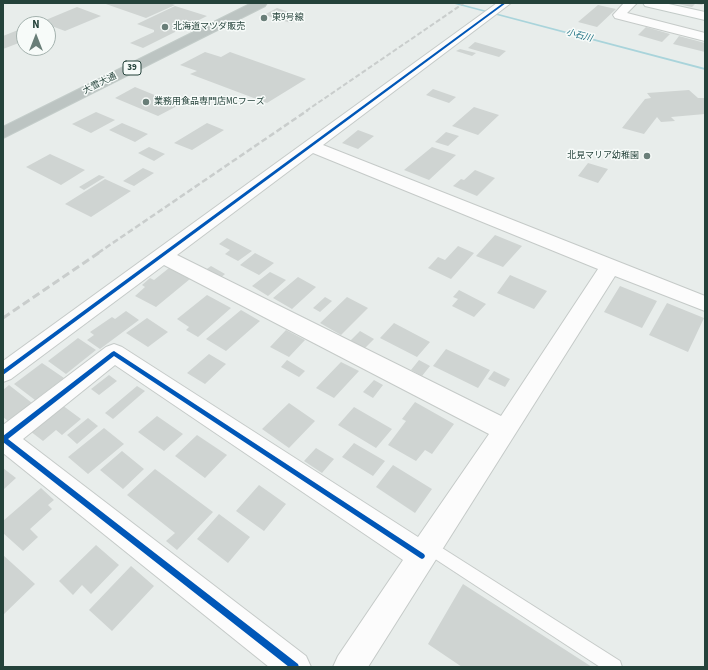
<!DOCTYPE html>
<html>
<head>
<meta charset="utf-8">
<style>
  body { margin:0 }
  #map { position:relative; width:708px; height:670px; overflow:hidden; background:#e8edeb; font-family:"Source Sans 3",sans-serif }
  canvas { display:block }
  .frame { position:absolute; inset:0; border:4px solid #24423a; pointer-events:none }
  .north { position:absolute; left:16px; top:16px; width:40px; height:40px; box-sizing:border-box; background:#f7fbf9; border:1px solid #a3b1ad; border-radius:50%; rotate:0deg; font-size:11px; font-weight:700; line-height:16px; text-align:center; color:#24423a }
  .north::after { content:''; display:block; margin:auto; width:14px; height:18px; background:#697e78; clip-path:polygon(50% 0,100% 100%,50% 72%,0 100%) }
</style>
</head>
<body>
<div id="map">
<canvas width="708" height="670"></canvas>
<div class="frame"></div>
<div class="north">N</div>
</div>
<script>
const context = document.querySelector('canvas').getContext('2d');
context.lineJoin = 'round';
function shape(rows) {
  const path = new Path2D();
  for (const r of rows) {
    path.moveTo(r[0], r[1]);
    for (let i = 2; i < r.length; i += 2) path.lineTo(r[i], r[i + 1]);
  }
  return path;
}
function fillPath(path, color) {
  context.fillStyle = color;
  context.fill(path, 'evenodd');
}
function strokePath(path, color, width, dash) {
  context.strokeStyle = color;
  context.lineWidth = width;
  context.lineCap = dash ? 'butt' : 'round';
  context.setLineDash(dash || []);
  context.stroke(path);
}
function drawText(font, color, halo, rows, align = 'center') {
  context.font = font + ' "Source Sans 3","Noto Sans JP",sans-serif';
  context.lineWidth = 3;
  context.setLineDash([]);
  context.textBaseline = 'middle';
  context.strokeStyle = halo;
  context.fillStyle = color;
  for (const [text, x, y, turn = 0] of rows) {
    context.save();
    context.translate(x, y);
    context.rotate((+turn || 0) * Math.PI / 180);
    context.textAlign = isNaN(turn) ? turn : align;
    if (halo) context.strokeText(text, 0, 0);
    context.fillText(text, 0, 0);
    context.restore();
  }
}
fillPath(shape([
  [451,3,457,3,705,68,705,70,451,3]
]), '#a9d4db');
fillPath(shape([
  [103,3,169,3,175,5,146,18],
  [679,3,704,3,702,5,695,4,692,7,678,4],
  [598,5,616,9,597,27,578,22],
  [175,6,207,16,143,48,130,43,154,32,154,30,137,24],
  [77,7,101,16,65,31,41,22],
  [277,8,304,17,291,23,264,15],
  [646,27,670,34,662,42,638,35],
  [18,30,24,33,24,41,3,49,3,36],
  [679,36,705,43,705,52,673,44],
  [475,42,506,51,499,57,468,48],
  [460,49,476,53,472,56,456,51],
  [205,52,221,57,230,52,306,79,267,103,190,74,197,71,180,65],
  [135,87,179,105,158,116,115,98],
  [433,89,456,97,449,103,426,95],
  [689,90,698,98,705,98,705,114,671,117,675,121,661,122,657,117,644,134,622,128,645,99,651,98,647,93],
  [474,107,499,115,478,135,452,126],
  [96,112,115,120,91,133,72,124],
  [122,123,148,134,135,142,109,130],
  [207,123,224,130,192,150,174,143],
  [358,130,374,136,358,149,342,143],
  [446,132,459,136,448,146,435,142],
  [149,147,165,154,154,161,138,153],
  [432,147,456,155,429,180,404,170],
  [50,154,85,170,61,185,26,167],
  [588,163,608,169,598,183,578,176],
  [143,168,154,173,134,186,123,181],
  [475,170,495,178,477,196,453,186,461,179,464,180],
  [99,175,105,177,84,190,79,187],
  [105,179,131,191,91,217,65,204],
  [495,235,522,246,503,267,476,256],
  [227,238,252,251,238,261,225,254,230,250,219,244],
  [458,246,474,253,451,279,428,268,438,257,445,260],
  [255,253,274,263,259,275,240,265],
  [211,266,225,274,218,280,204,271],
  [169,268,190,279,156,307,135,296,145,287,142,285,150,278,154,280],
  [270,272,286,280,268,296,252,286],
  [510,275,547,291,534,309,497,293],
  [298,277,316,287,292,309,273,298],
  [620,286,657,301,642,328,604,312],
  [459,290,486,304,474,317,452,306,458,299,453,297],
  [207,295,231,308,198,337,186,330,189,327,177,319],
  [325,297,332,301,320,312,313,308],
  [347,297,368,308,341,335,320,323],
  [667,303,704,318,688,352,649,335],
  [241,310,260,321,226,351,206,339],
  [126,311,139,320,100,349,87,340,94,335,90,332,112,317,115,319],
  [147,318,168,332,148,347,126,333],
  [394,323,430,342,417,357,380,338],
  [286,330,305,340,289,357,270,347],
  [360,331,374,339,364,349,350,341],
  [78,338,96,350,66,374,48,361],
  [446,349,490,370,478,388,433,366],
  [209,354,226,364,205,384,187,373],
  [287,360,305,371,299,377,281,367],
  [419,360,430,366,422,376,411,370],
  [341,362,359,371,334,398,316,388],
  [42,363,64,378,35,400,14,384],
  [494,371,510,379,505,387,488,379],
  [109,375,117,381,99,395,91,389],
  [374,380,383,385,373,398,363,392],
  [9,385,32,403,8,421,3,417,3,390],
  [137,386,145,391,113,419,105,413],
  [415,402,454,424,432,454,425,450,416,461,388,445,406,421,402,419],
  [289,403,315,421,289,448,262,429],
  [62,405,81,419,62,435,56,430,43,441,30,431],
  [354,407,392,429,376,448,338,425],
  [157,416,183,434,164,451,138,432],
  [88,418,98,426,77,444,67,435],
  [104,428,124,444,88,474,68,457],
  [197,435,227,455,205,478,175,456],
  [354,443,385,461,373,476,342,457],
  [316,448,334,459,322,473,304,461],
  [122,451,144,469,123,489,100,470],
  [393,465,432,489,415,513,376,487],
  [3,468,16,478,3,490],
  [155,469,213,512,177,550,166,541,175,533,127,495],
  [259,485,286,504,264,531,236,511],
  [41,488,54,500,48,505,52,509,30,529,38,537,23,551,3,533,3,521],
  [219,514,250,537,228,563,197,539],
  [96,545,119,565,91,594,82,585,73,595,59,581],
  [3,555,35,584,3,615],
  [131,566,154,586,112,631,89,610],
  [463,584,592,667,462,667,428,644]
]), '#cfd4d2');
const lane = shape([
  [428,539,620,661,622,667,600,667,423,551,421,546,423,541,428,539]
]);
const street = shape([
  [497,3,511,3,323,145,705,296,705,311,615,276,368,667,333,667,338,656,403,560,115,365,23,439,306,656,311,667,269,667,3,453,3,425,106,347,114,344,122,347,418,537,489,434,164,265,11,379,3,382,3,361,497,3],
  [313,153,598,269,501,416,177,255,313,153],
  [624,3,637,3,627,13,705,33,705,41,615,18,613,15,624,3]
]);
const secondary = shape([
  [643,3,664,3,705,12,705,20,645,6,643,3]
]);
const highway = shape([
  [252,3,267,3,265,6,3,138,3,127,252,3]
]);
strokePath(lane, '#c5cac8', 2);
strokePath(street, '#c5cac8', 2);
strokePath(secondary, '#c3cbc8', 2);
strokePath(highway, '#c3ccc9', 2);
fillPath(lane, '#fcfcfc');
fillPath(street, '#fcfcfc');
fillPath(secondary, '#fcfcfc');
fillPath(highway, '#bcc4c2');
strokePath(shape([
  [306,111,464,3]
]), '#c9cdcc', 2, [5, 2.5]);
strokePath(shape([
  [98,253,308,110]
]), '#c9cdcc', 2.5, [6, 3]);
strokePath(shape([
  [3,318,100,252]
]), '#c9cdcc', 3, [8, 4]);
fillPath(shape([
  [503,3,506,3,3,375,3,370,503,3],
  [114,351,424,554,425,556,424,558,422,559,420,558,114,356,8,439,298,664,299,667,289,667,3,442,3,436,112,352,114,351]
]), '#0057b8');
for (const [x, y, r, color] of [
  [264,18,4,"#697e78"],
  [165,27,4,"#697e78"],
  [146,102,4,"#697e78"],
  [647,156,4,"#697e78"]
]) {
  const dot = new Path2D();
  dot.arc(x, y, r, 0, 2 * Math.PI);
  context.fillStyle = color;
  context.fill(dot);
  strokePath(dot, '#f7fbf9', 1.5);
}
drawText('9px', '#24423a', '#f7fbf9', [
  ["東9号線",272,18],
  ["北海道マツダ販売",173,27],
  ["業務用食品専門店MCフーズ",154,102],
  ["北見マリア幼稚園",639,156,"right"]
], 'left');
drawText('italic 9px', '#1c6f80', '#f7fbf9', [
  ["小石川",579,36,15]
]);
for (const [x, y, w] of [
  [132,68,18]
]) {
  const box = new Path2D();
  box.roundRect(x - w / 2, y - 7, w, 14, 3);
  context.fillStyle = '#f7fbf9';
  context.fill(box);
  strokePath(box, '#24423a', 1);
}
drawText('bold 9px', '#24423a', null, [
  ["39",132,68]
]);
drawText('9px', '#24423a', '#f7fbf9', [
  ["大雪大通",100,84,-27]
]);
</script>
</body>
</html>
